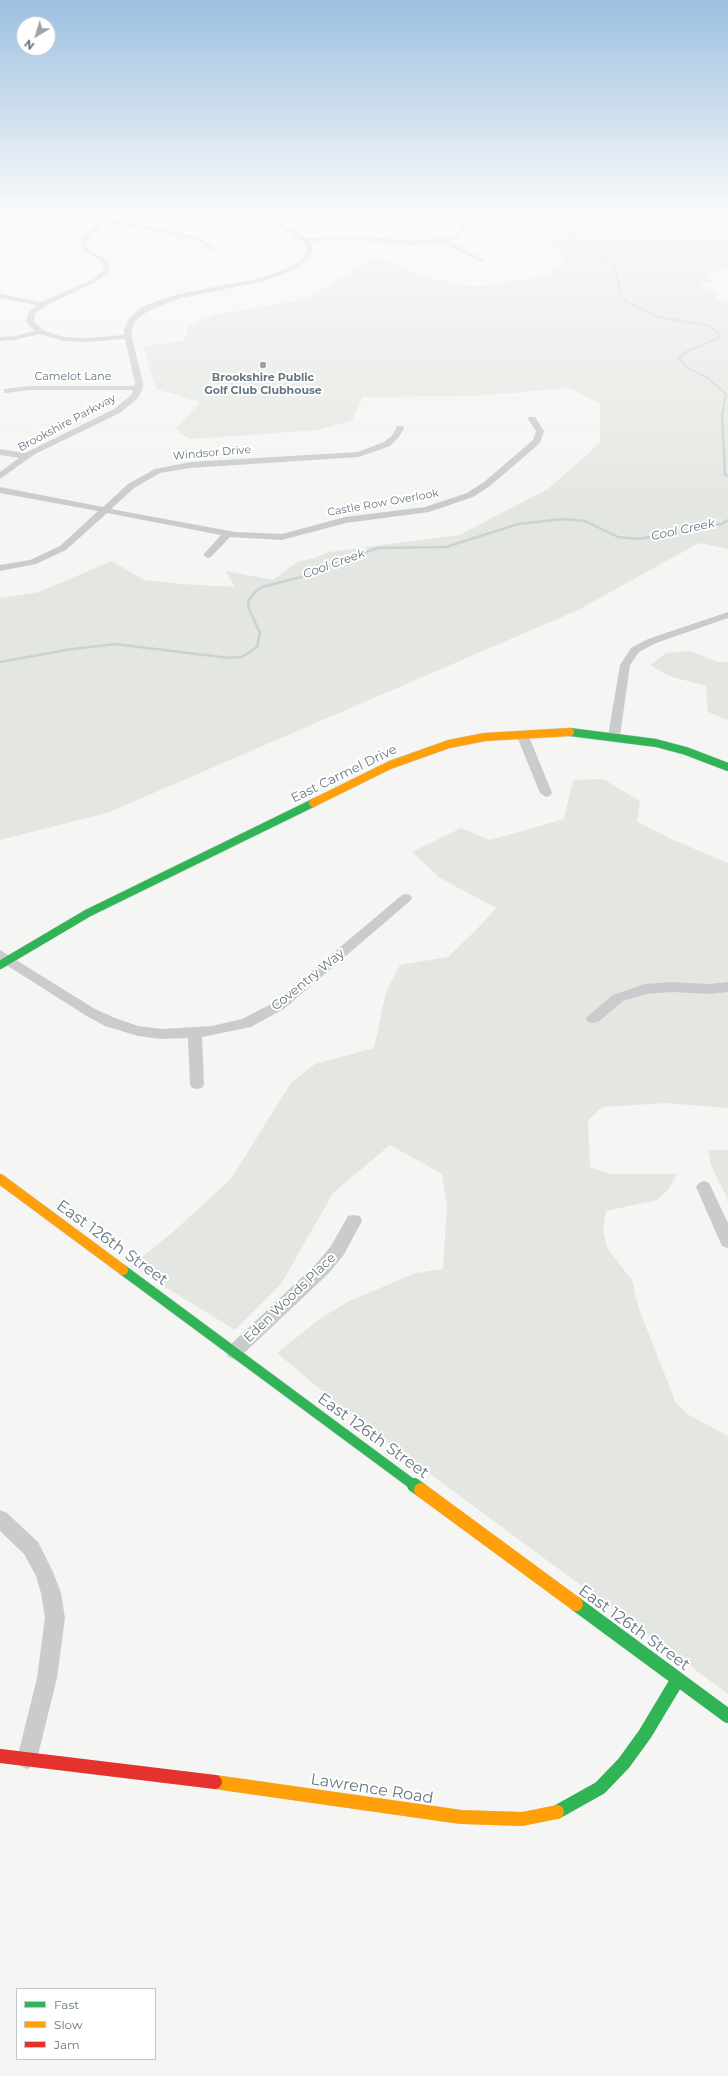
<!DOCTYPE html>
<html>
<head>
<meta charset="utf-8">
<style>
  body { margin:0 }
  #map { position:relative; width:728px; height:2076px; overflow:hidden; background:#f5f5f4; font-family:Montserrat,sans-serif }
  canvas { display:block }
  .legend { position:absolute; left:16px; top:1988px; width:140px; height:72px; box-sizing:border-box; background:#fff; border:1px solid #c2c9cd; margin:0; padding:5px 7px; list-style:none; font-size:12px; color:#667783 }
  .legend li { display:flex; align-items:center; gap:8px; height:20px }
  .legend b { width:20px; border:1px solid #c2c9cd }
  .north { position:absolute; left:16px; top:16px; width:40px; height:40px; box-sizing:border-box; background:#fff; border:1px solid #c2c9cd; border-radius:50%; rotate:218deg; font-size:11px; font-weight:700; line-height:16px; text-align:center; color:#667783 }
  .north::after { content:''; display:block; margin:auto; width:14px; height:18px; background:#98a3ab; clip-path:polygon(50% 0,100% 100%,50% 72%,0 100%) }
</style>
</head>
<body>
<div id="map">
<canvas width="728" height="2076"></canvas>
<ul class="legend">
<li><b style="height:5px;background:#30b455"></b>Fast</li>
<li><b style="height:5px;background:#ff9f0a"></b>Slow</li>
<li><b style="height:5px;background:#e5322d"></b>Jam</li>
</ul>
<div class="north">N</div>
</div>
<script>
const context = document.querySelector('canvas').getContext('2d');
context.lineJoin = 'round';
function fillPath(path, color) {
  context.fillStyle = color;
  context.fill(path, 'evenodd');
}
function shape(rows) {
  const path = new Path2D();
  for (const r of rows) {
    path.moveTo(r[0], r[1]);
    for (let i = 2; i < r.length; i += 2) path.lineTo(r[i], r[i + 1]);
  }
  return path;
}
function strokePath(path, color, width, dash) {
  context.strokeStyle = color;
  context.lineWidth = width;
  context.lineCap = dash ? 'butt' : 'round';
  context.setLineDash(dash || []);
  context.stroke(path);
}
function drawText(font, color, halo, rows, align = 'center') {
  context.font = font + ' Montserrat,sans-serif';
  context.lineWidth = 4;
  context.setLineDash([]);
  context.textBaseline = 'middle';
  context.strokeStyle = halo;
  context.fillStyle = color;
  for (const [text, x, y, turn = 0] of rows) {
    context.save();
    context.translate(x, y);
    context.rotate((+turn || 0) * Math.PI / 180);
    context.textAlign = isNaN(turn) ? turn : align;
    if (halo) context.strokeText(text, 0, 0);
    context.fillText(text, 0, 0);
    context.restore();
  }
}
fillPath(shape([
  [510,212,677,212,700,222,728,231,728,269,714,270,706,275,718,280,714,283,700,281,704,287,715,293,717,299,728,304,728,549,699,543,578,610,107,813,0,840,0,598,39,592,112,561,144,580,181,584,235,587,225,571,273,580,297,562,315,558,329,552,459,535,548,489,600,443,600,404,570,388,476,396,363,397,352,420,319,430,189,439,176,429,200,402,156,389,143,346,184,341,189,326,214,315,295,301,309,297,376,256,432,278,473,287,543,277,566,258,537,231],
  [691,651,718,662,728,662,728,720,708,712,706,686,669,676,650,665,666,653],
  [603,779,640,801,637,822,676,841,728,863,728,1108,666,1103,602,1107,588,1120,590,1167,611,1174,677,1174,668,1190,657,1200,606,1211,603,1229,607,1248,632,1280,639,1309,676,1403,689,1415,728,1436,728,1694,357,1420,277,1353,321,1318,349,1301,416,1273,443,1269,447,1206,442,1174,390,1145,333,1193,281,1284,235,1330,131,1266,174,1231,231,1179,291,1083,315,1064,374,1048,386,992,400,965,448,957,476,930,496,908,440,878,412,852,461,828,490,840,564,819,573,780],
  [708,1150,728,1150,728,1199,712,1168]
]), '#e4e7e1');
strokePath(shape([
  [591,212,575,236,576,242,602,256,615,267,621,295,628,303,659,317,709,326,719,333,720,336,717,339,686,352,679,358,688,368,706,377,726,394,722,417]
]), '#cad2d4', 2);
strokePath(shape([
  [722,416,725,475,728,476],
  [0,662,66,650,115,644,229,658,242,657,257,647,260,633,249,609,248,601,255,592,262,587,313,574,337,562,378,548,446,547,518,524,563,519,585,521,618,537,639,539,722,524,728,520]
]), '#cad2d4', 2.5);
const fastFar2 = shape([
  [570,732,656,743,686,751,728,767],
  [0,965,88,913,313,803]
]);
const fastFar1 = shape([
  [123,1270,415,1486]
]);
const fast = shape([
  [414,1485,421,1490],
  [576,1604,728,1716],
  [557,1812,600,1788,624,1763,645,1734,678,1679]
]);
const slowFar2 = shape([
  [313,803,390,765,449,744,485,737,570,732]
]);
const slowFar1 = shape([
  [0,1179,123,1270]
]);
const slow = shape([
  [421,1490,576,1604],
  [215,1782,461,1817,522,1819,557,1812]
]);
const jam = shape([
  [0,1756,215,1782]
]);
strokePath(fastFar2, '#d2d3d4', 9);
strokePath(fastFar1, '#d2d3d4', 11);
strokePath(fast, '#d2d3d4', 14);
strokePath(slowFar2, '#d2d3d4', 9);
strokePath(slowFar1, '#d2d3d4', 11);
strokePath(slow, '#d2d3d4', 14);
strokePath(jam, '#d2d3d4', 14);
fillPath(shape([
  [21,212,103,218,111,212,118,212,110,219,178,232,202,239,218,250,213,251,198,241,175,235,106,223,89,237,86,242,88,248,106,260,110,266,108,273,96,282,45,306,35,314,34,322,43,330,64,337,87,338,124,335,124,329,130,317,139,309,154,302,179,294,261,278,288,268,304,257,307,248,302,241,271,221,249,212,257,212,275,219,305,238,354,236,413,241,441,239,454,235,460,229,449,212,455,212,466,229,458,237,448,241,485,260,480,261,441,243,413,245,354,240,309,242,313,248,310,258,292,270,265,281,181,298,160,306,145,313,136,320,132,329,132,337,143,383,143,388,138,398,120,413,35,454,0,479,0,472,19,458,0,455,0,449,25,453,114,409,131,395,133,390,29,390,7,393,4,393,4,389,29,386,134,386,135,383,125,339,87,342,63,341,40,334,15,340,0,341,0,337,15,336,35,331,26,322,28,313,37,305,0,298,0,294,41,302,92,280,103,271,104,266,101,262,83,250,80,242,84,235,99,222,23,215,21,214,21,212],
  [529,417,535,417,544,431,540,443,490,486,473,497,429,512,346,523,282,540,230,537,211,557,208,558,203,555,221,535,107,513,66,550,36,564,0,571,0,565,30,560,60,546,98,511,0,493,0,487,103,507,128,484,155,469,190,462,358,452,384,442,392,436,397,426,403,426,404,428,399,437,390,446,359,457,190,468,160,473,134,488,111,509,235,532,282,534,345,517,425,507,467,493,484,482,533,440,536,431,528,419,529,417],
  [728,612,728,618,656,643,639,652,630,665,620,736,614,739,610,738,608,736,620,665,631,648,648,639,728,612],
  [522,731,528,734,552,793,550,796,546,797,540,793,516,734,522,731],
  [406,894,410,895,412,898,410,901,285,1008,251,1027,202,1037,204,1084,202,1088,197,1089,192,1088,190,1084,188,1038,162,1039,138,1036,105,1026,85,1015,0,961,0,950,95,1009,115,1018,138,1026,162,1029,212,1026,242,1019,275,1002,402,895,406,894],
  [672,982,709,984,728,982,728,992,709,994,672,992,646,994,623,1001,598,1022,593,1023,588,1022,586,1018,613,995,645,984,672,982],
  [704,1181,709,1183,728,1223,728,1248,722,1246,696,1187,699,1183,704,1181],
  [354,1215,360,1216,362,1221,343,1256,328,1274,240,1357,234,1359,228,1357,226,1352,228,1347,316,1264,331,1246,348,1216,354,1215],
  [0,1510,7,1513,38,1542,53,1572,61,1593,65,1618,57,1678,37,1759,34,1766,27,1769,20,1766,17,1759,37,1678,45,1618,41,1593,36,1576,24,1554,0,1531,0,1510]
]), '#cacbcc');
strokePath(fastFar2, '#30b455', 8);
strokePath(fastFar1, '#30b455', 10);
strokePath(fast, '#30b455', 14);
strokePath(slowFar2, '#ff9f0a', 8);
strokePath(slowFar1, '#ff9f0a', 10);
strokePath(slow, '#ff9f0a', 14);
strokePath(jam, '#e5322d', 14);
const sky = context.createLinearGradient(0, 0, 0, 502);
sky.addColorStop(0, '#9cc0e0');
sky.addColorStop(0.42, '#fafafa');
sky.addColorStop(1, '#fafafa00');
context.fillStyle = sky;
context.fillRect(0, 0, 728, 502);
for (const [x, y, r, color] of [
  [263,365,4,"#98a3ab"]
]) {
  const dot = new Path2D();
  dot.arc(x, y, r, 0, 2 * Math.PI);
  context.fillStyle = color;
  context.fill(dot);
  strokePath(dot, '#fff', 1.5);
}
drawText('11px', '#667783', '#fff', [
  ["Camelot Lane",73,377],
  ["Brookshire Parkway",67,423,-28],
  ["Windsor Drive",212,453,-5],
  ["Castle Row Overlook",383,503,-10]
]);
drawText('bold 11px', '#667783', '#fff', [
  ["Brookshire Public",263,378],
  ["Golf Club Clubhouse",263,391]
]);
drawText('italic 12px', '#62797f', '#fff', [
  ["Cool Creek",683,530,-12],
  ["Cool Creek",334,564,-20]
]);
drawText('13px', '#667783', '#fff', [
  ["East Carmel Drive",344,774,-26],
  ["Coventry Way",308,980,-39],
  ["Eden Woods Place",290,1298,-44]
]);
drawText('16px', '#667783', '#fff', [
  ["East 126th Street",112,1243,36],
  ["East 126th Street",373,1436,36],
  ["East 126th Street",634,1628,36],
  ["Lawrence Road",372,1789,9]
]);
</script>
</body>
</html>
